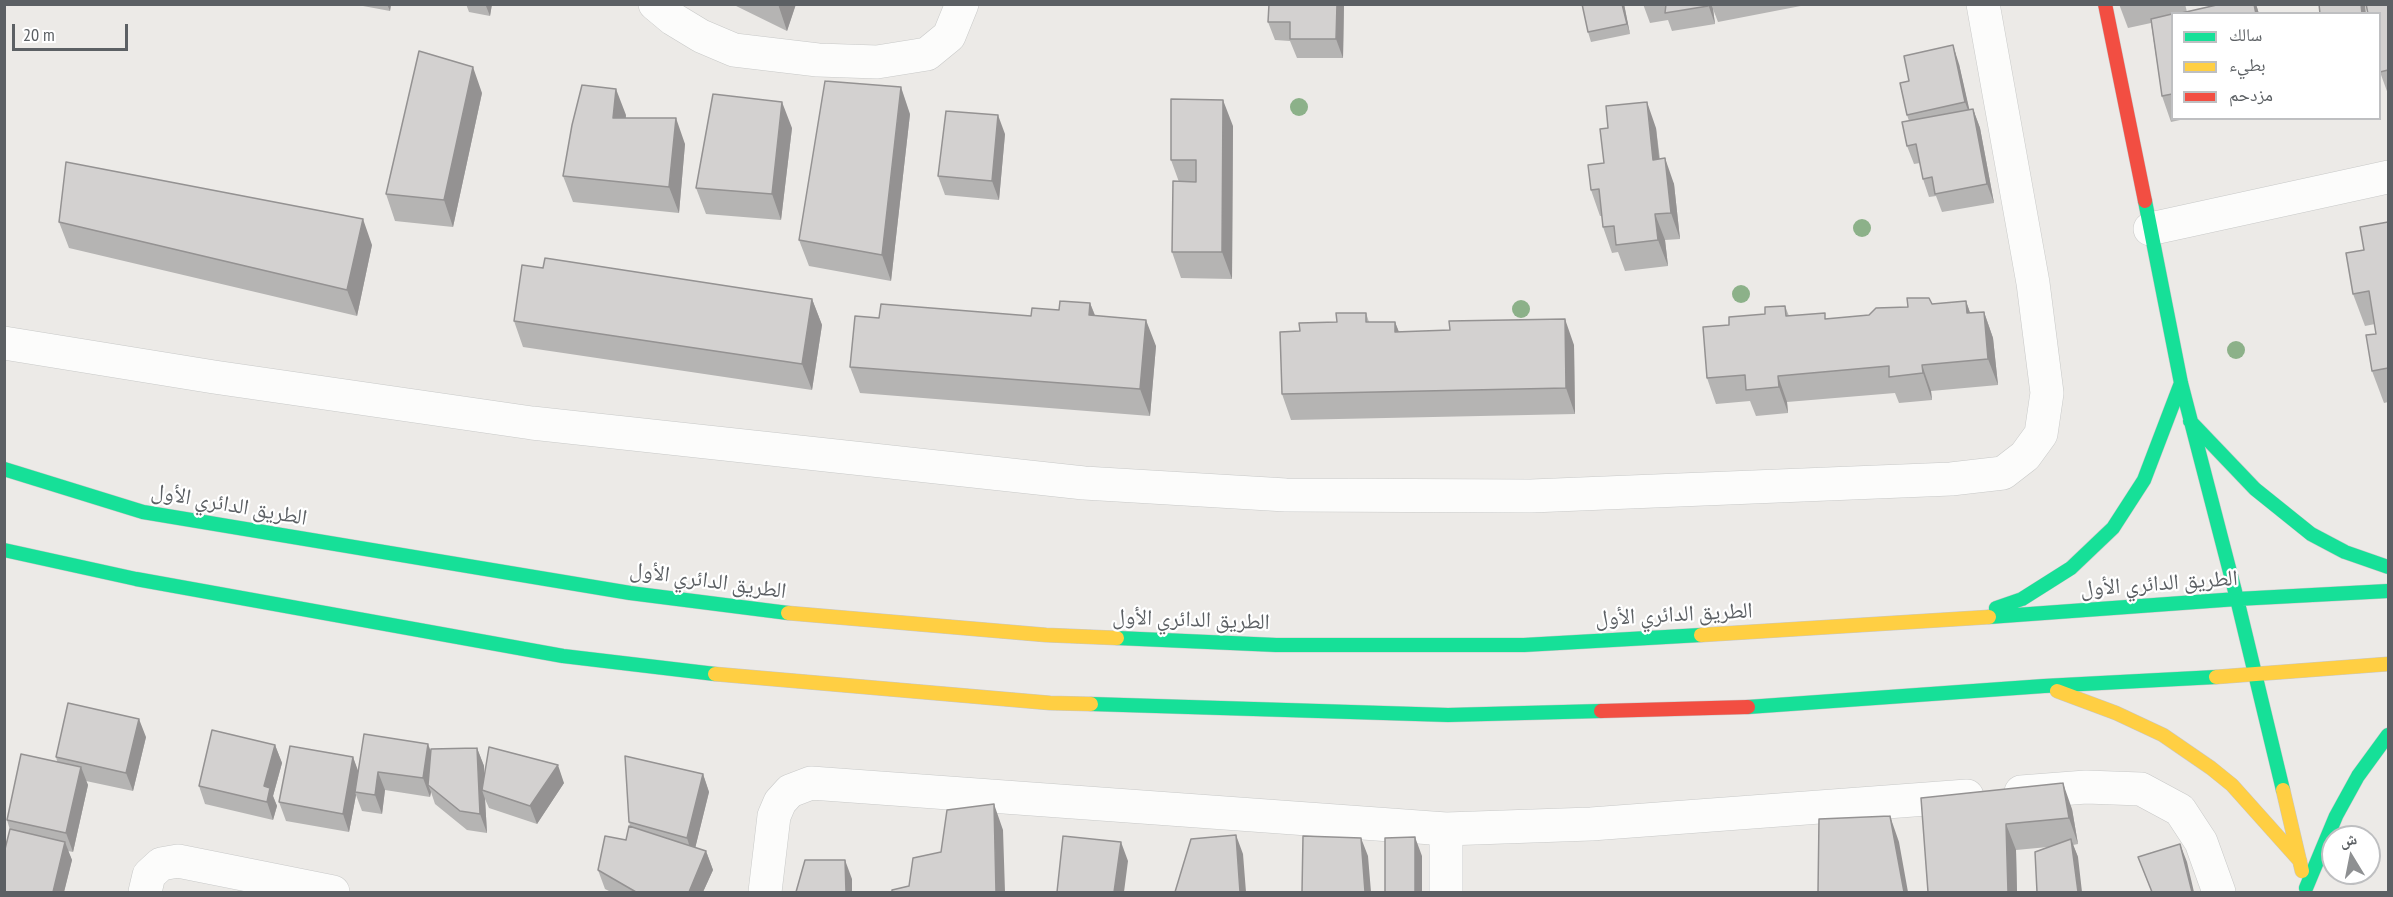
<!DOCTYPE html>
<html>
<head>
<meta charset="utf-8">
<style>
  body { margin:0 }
  #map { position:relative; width:2393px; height:897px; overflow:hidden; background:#eceae7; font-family:"PT Sans Narrow","Noto Naskh Arabic",sans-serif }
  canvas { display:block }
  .frame { position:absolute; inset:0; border:6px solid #5c6064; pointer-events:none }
  .legend { position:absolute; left:2171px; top:12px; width:210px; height:108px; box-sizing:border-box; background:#fff; border:2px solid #bebfc1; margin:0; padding:8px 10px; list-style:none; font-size:18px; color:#5c6064 }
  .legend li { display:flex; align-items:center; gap:12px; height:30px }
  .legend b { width:30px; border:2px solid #bebfc1 }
  .north { position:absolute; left:2321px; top:825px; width:60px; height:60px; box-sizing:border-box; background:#fff; border:2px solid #bebfc1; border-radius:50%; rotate:350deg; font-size:16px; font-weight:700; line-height:24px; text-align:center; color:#5c6064 }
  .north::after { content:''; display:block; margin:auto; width:21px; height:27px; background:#8e9092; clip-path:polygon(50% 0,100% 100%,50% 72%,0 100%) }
  .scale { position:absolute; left:12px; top:24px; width:116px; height:27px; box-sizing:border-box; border:3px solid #5c6064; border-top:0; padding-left:8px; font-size:18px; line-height:21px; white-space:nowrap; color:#5c6064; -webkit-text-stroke:4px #fff; paint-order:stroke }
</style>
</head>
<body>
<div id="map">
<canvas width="2393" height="897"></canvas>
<div class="frame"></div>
<ul class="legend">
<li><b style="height:8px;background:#16e098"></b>سالك</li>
<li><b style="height:8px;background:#ffcf43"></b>بطيء</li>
<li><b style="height:8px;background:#f24e42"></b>مزدحم</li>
</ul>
<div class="north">ش</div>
<div class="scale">20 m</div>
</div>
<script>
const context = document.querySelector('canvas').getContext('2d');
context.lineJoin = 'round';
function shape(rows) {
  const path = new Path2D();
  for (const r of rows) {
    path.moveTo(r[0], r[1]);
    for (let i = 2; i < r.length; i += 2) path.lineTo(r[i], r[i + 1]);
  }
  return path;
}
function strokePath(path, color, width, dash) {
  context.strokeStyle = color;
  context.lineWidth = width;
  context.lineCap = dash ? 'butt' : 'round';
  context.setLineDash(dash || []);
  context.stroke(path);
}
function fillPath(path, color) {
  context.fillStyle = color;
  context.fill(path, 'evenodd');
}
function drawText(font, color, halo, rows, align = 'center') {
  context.font = font + ' "PT Sans Narrow","Noto Naskh Arabic",sans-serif';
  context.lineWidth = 4.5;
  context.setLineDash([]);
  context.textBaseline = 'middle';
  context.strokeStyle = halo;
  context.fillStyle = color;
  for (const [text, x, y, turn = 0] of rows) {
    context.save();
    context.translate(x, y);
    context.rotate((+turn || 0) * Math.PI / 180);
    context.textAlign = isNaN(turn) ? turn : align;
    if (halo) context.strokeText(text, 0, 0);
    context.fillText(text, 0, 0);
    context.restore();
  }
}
const street = shape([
  [655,4,673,19,701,36,734,50,818,60,877,62,927,54,949,36,962,4],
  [2150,229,2388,177],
  [4,343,214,377,532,423,1084,483,1286,495,1531,496,1951,479,2003,473,2025,456,2041,434,2047,393,2033,283,1983,4],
  [2021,792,2086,787,2141,789,2180,810,2201,842,2219,892],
  [1446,829,1446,892],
  [145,892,149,875,161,864,178,861,333,892],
  [765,892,774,816,780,802,790,791,811,783,1446,829,1591,824,1967,796]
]);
const fast = shape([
  [2145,201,2181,383,2237,599,2283,790],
  [2190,421,2255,489,2311,534,2345,552,2388,567],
  [4,469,143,512,630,593,788,613],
  [4,550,136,579,563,656,715,674],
  [1996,608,2022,599,2071,568,2113,528,2144,480,2181,383],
  [1989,617,2237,599,2388,591],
  [1117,638,1276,645,1524,645,1701,635],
  [1091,704,1448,715,1601,711],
  [1748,707,2044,686,2216,677],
  [2306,888,2336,816,2358,776,2388,735]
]);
const slow = shape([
  [788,613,1046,635,1117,638],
  [1701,635,1989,617],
  [715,674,1050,703,1091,704],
  [2216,677,2388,664],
  [2057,691,2116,713,2163,735,2211,768,2232,785,2300,861],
  [2283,790,2302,871]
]);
const jam = shape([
  [2105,4,2145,201],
  [1601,711,1748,707]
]);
strokePath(street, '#c8c9c8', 34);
strokePath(fast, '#c7c7c7', 15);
strokePath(slow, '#c7c7c7', 15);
strokePath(jam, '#c7c7c7', 15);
strokePath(street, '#fcfcfb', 33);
strokePath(fast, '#16e098', 14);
strokePath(slow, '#ffcf43', 14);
strokePath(jam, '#f24e42', 14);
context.fillStyle = '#8cb189';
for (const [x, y] of [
  [1299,107],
  [1862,228],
  [1741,294],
  [1521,309],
  [2236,350]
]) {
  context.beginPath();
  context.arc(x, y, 9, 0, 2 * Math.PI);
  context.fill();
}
fillPath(shape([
  [363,4,391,4,390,11,363,6],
  [466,4,492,4,490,16,469,12],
  [732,4,796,4,787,31],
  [1344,4,1343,58,1297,58,1290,41,1275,40,1268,22],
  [1624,4,1630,34,1591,42,1588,32],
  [1643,4,1811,4,1718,22,1713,9,1715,24,1672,31,1668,20,1650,23],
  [2119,4,2185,4,2187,12,2221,4,2256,4,2259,14,2172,14,2172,118,2189,118,2171,122,2162,96,2151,23,2128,28],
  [2388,4,2388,94,2380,72],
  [1959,64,1969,110,1973,109,1980,128,1994,203,1942,212,1936,196,1929,197,1923,179,1920,163,1914,164,1907,146,1909,121,1907,115],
  [482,93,453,227,395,221,386,194],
  [910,114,891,281,809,266,799,240],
  [626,115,626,118,685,144,679,213,573,202,563,176],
  [1233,126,1232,279,1181,278,1172,252,1179,182,1171,160],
  [792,128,781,220,706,214,696,188],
  [1656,128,1660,159,1674,184,1680,239,1665,240,1668,266,1625,271,1618,252,1612,253,1603,227,1602,216,1600,216,1591,190,1604,163],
  [1005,134,999,200,945,195,938,176],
  [59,222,372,245,357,316,69,248],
  [2388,222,2388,402,2384,403,2372,371,2376,334,2375,324,2365,326,2353,294],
  [812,299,822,325,812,390,523,347,514,321],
  [1966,301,1970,313,1984,312,1993,338,1998,385,1931,391,1932,400,1899,403,1895,393,1787,402,1788,413,1756,416,1750,401,1716,404,1707,378,1729,325,1765,314,1785,306,1789,316,1827,319,1869,315,1908,307,1932,304],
  [1090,303,1095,315,1156,346,1150,416,860,393,850,367,879,318,1031,316],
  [1366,313,1369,322,1395,322,1399,332,1574,345,1575,414,1291,420,1282,394,1300,331,1337,322],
  [146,737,133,791,86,781,88,785,73,852,68,851,72,860,64,892,4,892,10,830,7,820,57,761,56,757],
  [275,745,282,763,273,796,277,806,273,820,205,804,199,786],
  [477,748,484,766,484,777,564,783,537,824,489,808,485,799,487,833,467,830,435,804,431,792,430,797,385,790,382,814,362,811,356,795,349,832,286,821,279,802,353,757,358,772,431,752],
  [703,774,709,792,695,848,706,851,713,870,703,892,611,892,605,889,598,870,626,840,630,826,629,822],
  [1921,798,2072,809,2078,844,2073,845,2078,857,2048,847,2016,850,2017,892,1928,892]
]), '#b5b4b3');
fillPath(shape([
  [387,4,391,4,390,11],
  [487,4,492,4,490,16,486,6],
  [778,4,796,4,787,31],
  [1337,4,1344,4,1343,58,1336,39],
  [1622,4,1624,4,1630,34,1627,24],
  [1708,4,1711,4,1713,9,1715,24],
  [2254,4,2256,4,2259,14,2256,14],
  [2361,4,2365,4,2366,14,2362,14],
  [1953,45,1959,64,1972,121,1965,102],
  [473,67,482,93,453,227,444,200],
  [901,87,910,114,891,281,882,255],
  [616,89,626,115,622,144,613,118],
  [1223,100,1233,126,1232,279,1222,252],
  [782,102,792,128,781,220,772,194],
  [1647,102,1656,128,1662,186,1653,160],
  [1973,109,1980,128,1994,203,1987,184],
  [998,115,1005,134,999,200,992,181],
  [676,118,685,144,679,213,669,187],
  [1665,158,1674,184,1680,239,1671,213],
  [1655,214,1665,240,1668,266,1658,240],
  [363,219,372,245,357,316,347,290],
  [812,299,822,325,812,390,802,364],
  [1966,301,1975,327,1967,313],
  [1090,303,1100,329,1089,315],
  [1984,312,1993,338,1998,385,1988,359],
  [1565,319,1574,345,1575,414,1566,388],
  [1146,320,1156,346,1150,416,1140,389],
  [1395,322,1405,348,1395,332],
  [1922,365,1931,391,1932,400,1923,373],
  [1778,376,1787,402,1788,413,1779,387],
  [139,719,146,737,133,791,126,773],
  [428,744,435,762,428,785,431,792,430,797,423,778],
  [275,745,282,763,273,796,277,806,273,820,267,802,264,786],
  [477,748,484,766,485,791,482,790,485,799,487,833,480,814],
  [353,757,360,776,355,792,356,795,349,832,343,814],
  [558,765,564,783,537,824,530,806],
  [81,767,88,785,73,852,66,833],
  [378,772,385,790,382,814,375,795],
  [703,774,709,792,693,857,687,838],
  [2063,783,2072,809,2078,844,2069,818],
  [994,804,1003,830,1005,892,996,892],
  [1890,816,1899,842,1908,892,1904,892],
  [2006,824,2016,850,2017,892,2008,892],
  [1236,835,1243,854,1246,892,1240,892],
  [1415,837,1422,856,1422,892,1415,892],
  [1361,838,1368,856,1371,892,1365,892],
  [2071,839,2078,857,2082,892,2078,892],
  [65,842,72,860,64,892,53,892],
  [1121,842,1128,861,1124,892,1114,892],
  [2180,844,2187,862,2194,892,2192,892],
  [706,851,713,870,703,892,689,892],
  [845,860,852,879,852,892,846,892]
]), '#949292');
const building = shape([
  [1269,4,1337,4,1336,39,1290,39,1290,22,1268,22,1269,4],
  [1582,4,1622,4,1627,24,1588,32,1582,4],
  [1666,4,1708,4,1708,6,1665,13,1666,4],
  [2221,4,2254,4,2256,14,2177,14,2221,4],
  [2319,4,2361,4,2362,14,2320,14,2319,4],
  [2366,4,2388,4,2388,70,2380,72,2379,67,2379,14,2368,14,2366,4],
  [2172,14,2172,94,2162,96,2151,19,2172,14],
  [1953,45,1965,102,1907,115,1900,83,1909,81,1904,56,1953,45],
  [419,51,473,67,444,200,386,194,419,51],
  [825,81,901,87,882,255,799,240,825,81],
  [582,85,616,89,613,118,676,118,669,187,563,176,572,125,582,85],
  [713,94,782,102,772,194,696,188,713,94],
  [1171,99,1223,100,1222,252,1172,252,1173,181,1196,182,1196,160,1171,160,1171,99],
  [1647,102,1653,160,1665,158,1671,213,1655,214,1658,240,1616,245,1614,226,1603,227,1599,189,1591,190,1588,165,1604,163,1600,129,1608,128,1606,106,1647,102],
  [1973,109,1987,184,1935,194,1932,177,1923,179,1916,144,1907,146,1902,122,1973,109],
  [946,111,998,115,992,181,938,176,946,111],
  [66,162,363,219,347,290,59,222,66,162],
  [2388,222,2388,368,2372,371,2366,335,2376,334,2369,291,2353,294,2346,253,2364,250,2360,227,2388,222],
  [545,258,812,299,802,364,514,321,522,265,543,268,545,258],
  [1907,298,1929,298,1932,304,1966,301,1967,313,1984,312,1988,359,1922,365,1923,373,1889,377,1889,366,1778,376,1779,387,1746,390,1745,375,1707,378,1703,327,1729,325,1729,317,1765,314,1765,307,1785,306,1786,316,1825,313,1825,319,1869,315,1876,308,1908,307,1907,298],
  [1060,301,1090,303,1089,315,1146,320,1140,389,850,367,855,316,879,318,881,304,1031,316,1032,308,1059,310,1060,301],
  [1336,313,1366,313,1366,322,1395,322,1395,332,1450,330,1449,321,1565,319,1566,388,1282,394,1280,332,1300,331,1299,323,1337,322,1336,313],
  [68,703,139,719,126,773,56,757,68,703],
  [212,730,275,745,264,786,270,788,267,802,199,786,212,730],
  [364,734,428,744,423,778,378,772,375,795,355,792,364,734],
  [290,746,353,757,343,814,279,802,290,746],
  [489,747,558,765,530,806,482,790,489,747],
  [477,748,480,814,460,811,428,785,431,749,477,748],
  [21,754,81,767,66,833,7,820,21,754],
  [625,756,703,774,687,838,629,822,625,756],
  [2063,783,2069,818,2006,824,2008,892,1928,892,1921,798,2063,783],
  [994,804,996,892,892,892,892,890,909,886,913,858,941,852,947,810,994,804],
  [1890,816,1904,892,1818,892,1819,819,1890,816],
  [629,826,706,851,689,892,636,892,598,870,605,836,626,840,629,826],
  [10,829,65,842,53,892,4,892,4,853,10,829],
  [1236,835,1240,892,1175,892,1191,839,1236,835],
  [1063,836,1121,842,1114,892,1057,892,1063,836],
  [1303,836,1361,838,1365,892,1302,892,1303,836],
  [1415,837,1415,892,1385,892,1385,838,1415,837],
  [2071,839,2078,892,2037,892,2035,852,2071,839],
  [2180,844,2192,892,2152,892,2138,857,2180,844],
  [805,860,845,860,846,892,796,892,805,860]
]);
fillPath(building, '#d3d1d0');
strokePath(building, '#949292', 1.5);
drawText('22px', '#5c6064', '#fff', [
  ["الطريق الدائري الأول",229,505,10],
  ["الطريق الدائري الأول",708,581,8],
  ["الطريق الدائري الأول",2159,584,-4],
  ["الطريق الدائري الأول",1674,615,-3],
  ["الطريق الدائري الأول",1191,620,2]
]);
</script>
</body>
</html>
